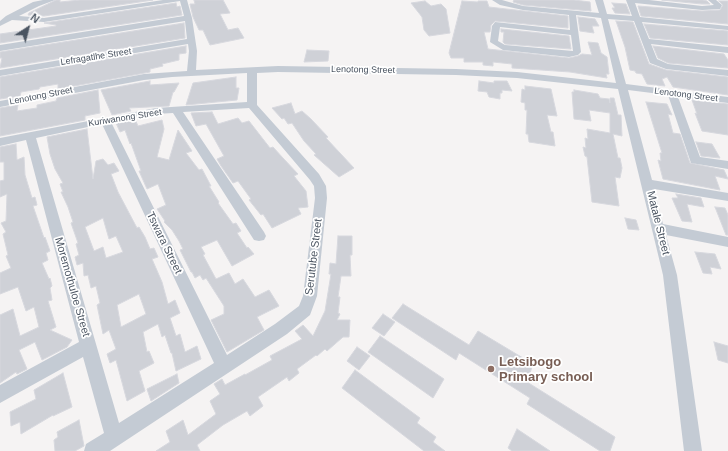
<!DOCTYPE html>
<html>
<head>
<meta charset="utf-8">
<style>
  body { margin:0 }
  #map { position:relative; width:728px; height:451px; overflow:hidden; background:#f5f3f3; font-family:Helvetica,sans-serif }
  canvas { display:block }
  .north { position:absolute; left:8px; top:8px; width:40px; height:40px; -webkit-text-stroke:3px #fff; paint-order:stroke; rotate:36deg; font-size:11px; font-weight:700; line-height:16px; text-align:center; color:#4a5461 }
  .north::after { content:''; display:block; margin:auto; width:14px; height:18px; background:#4a5461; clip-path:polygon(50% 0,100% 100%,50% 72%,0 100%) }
</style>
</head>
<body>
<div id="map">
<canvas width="728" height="451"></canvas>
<div class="north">N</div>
</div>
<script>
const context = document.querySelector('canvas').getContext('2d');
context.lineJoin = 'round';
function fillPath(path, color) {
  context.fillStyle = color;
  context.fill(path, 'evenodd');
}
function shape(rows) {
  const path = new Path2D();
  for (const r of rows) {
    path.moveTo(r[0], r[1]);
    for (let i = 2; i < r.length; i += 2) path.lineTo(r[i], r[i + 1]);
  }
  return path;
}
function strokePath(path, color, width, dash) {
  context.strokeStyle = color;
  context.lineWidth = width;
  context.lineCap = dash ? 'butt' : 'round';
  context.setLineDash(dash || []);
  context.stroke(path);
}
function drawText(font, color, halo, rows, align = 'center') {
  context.font = font + ' Helvetica,sans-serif';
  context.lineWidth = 3.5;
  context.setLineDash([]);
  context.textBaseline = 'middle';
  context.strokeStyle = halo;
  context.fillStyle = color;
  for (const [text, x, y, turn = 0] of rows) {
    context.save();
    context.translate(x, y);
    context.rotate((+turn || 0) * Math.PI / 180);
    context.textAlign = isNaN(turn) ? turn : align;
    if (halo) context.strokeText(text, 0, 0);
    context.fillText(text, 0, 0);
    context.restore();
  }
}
const building = shape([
  [56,0,60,0,60,2,80,0,153,0,44,16,28,15,29,13,56,0],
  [194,0,223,0,230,13,220,14,228,30,238,28,244,38,210,45,203,30,199,30,193,17,190,4,195,4,194,0],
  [514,0,574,0,590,2,591,11,523,5,513,2,514,0],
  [662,0,703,0,707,1,710,4,702,4,662,0],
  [425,1,431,6,441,4,446,9,450,33,429,36,424,30,422,17,411,3,425,1],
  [462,1,478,2,478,1,487,1,489,7,568,16,568,28,495,21,491,25,490,32,484,32,488,49,569,58,578,56,582,54,592,55,588,42,598,43,601,53,607,57,609,74,606,74,607,78,570,72,512,68,512,64,493,62,493,66,483,65,483,62,464,62,464,58,451,58,449,53,462,1],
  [719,1,728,1,728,24,641,16,638,6,702,11,720,10,723,5,719,1],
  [176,3,177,7,180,6,182,15,0,43,0,34,56,26,56,25,44,23,176,3],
  [612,3,626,4,630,14,615,13,612,8,615,8,612,3],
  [578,17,595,19,599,26,592,26,594,33,580,31,578,17],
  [616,21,633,22,649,64,666,70,728,77,728,95,673,87,667,77,662,79,665,86,647,84,642,74,636,73,635,71,630,70,625,47,616,21],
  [184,23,185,38,0,68,2,58,0,58,0,52,184,23],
  [644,24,728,31,728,45,650,38,644,24],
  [501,29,569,36,571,49,505,44,503,42,504,32,501,32,501,29],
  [186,46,186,53,179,54,179,60,162,64,163,66,150,69,150,72,58,89,58,84,40,87,39,89,21,92,20,96,0,99,0,77,186,46],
  [653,46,724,54,728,60,728,68,668,63,658,58,653,46],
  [307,50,329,51,328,61,304,62,307,50],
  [236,77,236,88,239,88,237,100,186,105,193,83,236,77],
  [150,81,150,85,179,83,174,92,173,92,169,106,129,108,131,111,112,115,101,90,150,81],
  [479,81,494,83,494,81,507,81,512,91,502,90,502,93,500,93,500,99,489,97,487,92,478,91,479,81],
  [525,86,551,89,557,116,547,115,551,132,553,132,555,146,529,142,528,134,526,134,527,110,525,110,525,103,521,102,522,89,525,90,525,86],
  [98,90,100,113,85,116,85,120,0,136,0,108,18,105,17,111,37,108,37,105,56,101,57,98,98,90],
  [574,90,598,94,600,98,609,99,610,103,610,98,614,98,618,115,621,115,622,136,613,134,618,158,620,158,622,168,620,178,615,177,619,206,592,202,587,157,585,156,583,147,586,148,585,138,588,139,587,129,610,133,610,113,589,110,591,121,574,119,572,92,574,92,574,90],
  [692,100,728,104,728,135,702,131,695,113,697,114,692,100],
  [646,102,667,104,672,115,668,114,673,133,680,134,690,163,724,170,728,179,715,176,720,190,663,179,658,160,661,161,660,153,662,153,646,102],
  [291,103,295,114,302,111,311,119,328,137,326,138,354,168,339,177,314,155,316,154,304,141,292,123,288,124,284,118,282,119,272,108,291,103],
  [212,112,218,124,238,118,242,123,249,121,270,148,273,147,283,158,298,174,294,176,306,191,308,207,298,208,301,214,272,228,263,214,261,215,249,200,251,199,238,181,233,183,221,166,217,159,224,156,206,124,196,126,191,113,212,112],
  [135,119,138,126,162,120,164,129,157,157,169,160,178,130,192,151,186,153,199,170,202,169,211,186,209,186,219,202,218,203,233,224,236,223,241,231,237,233,247,248,248,247,254,254,232,266,217,240,201,247,205,254,203,255,216,279,229,273,235,284,243,279,255,297,269,290,279,306,257,317,264,330,227,352,211,320,224,314,224,306,206,278,203,280,200,275,195,278,192,272,191,272,180,250,183,249,179,241,172,230,164,222,165,221,157,209,166,205,158,184,147,189,139,171,141,171,131,143,130,144,125,130,120,132,116,123,135,119],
  [87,129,93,179,96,161,103,159,108,165,114,163,119,171,111,174,118,192,137,228,139,227,145,237,150,249,154,248,158,257,152,259,162,282,168,304,175,300,180,313,170,318,176,336,180,334,185,352,197,346,201,359,176,371,172,353,171,353,165,335,162,337,158,324,143,332,147,352,149,351,154,363,139,371,145,391,127,401,116,360,110,363,107,354,116,349,109,330,103,334,97,305,100,303,96,286,91,288,88,275,84,276,83,263,77,265,75,257,79,255,76,244,78,243,71,223,73,222,68,207,61,192,63,192,60,184,63,183,55,169,50,154,47,137,87,129],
  [103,218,109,239,116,236,123,252,106,258,103,247,94,251,85,227,103,218],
  [139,294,146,314,121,327,117,305,139,294],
  [696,142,712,144,720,158,701,156,696,142],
  [16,144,17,160,24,157,25,175,32,198,35,197,37,205,33,206,44,238,45,237,50,251,46,253,48,260,42,263,49,279,50,278,52,286,50,288,52,300,48,301,56,327,50,330,72,340,67,347,42,360,35,342,19,350,27,369,17,374,16,372,0,383,0,315,13,309,20,336,39,327,34,307,26,311,18,287,0,294,0,273,11,268,6,256,8,255,3,234,6,232,1,223,6,221,7,194,0,197,0,181,4,180,4,162,0,162,0,147,16,144],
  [676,194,701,198,704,207,687,204,692,222,682,221,672,198,678,198,676,194],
  [715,207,725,208,728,215,728,235,726,235,715,207],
  [625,218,636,220,639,230,628,229,625,218],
  [338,236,352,236,352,255,350,255,351,276,341,276,338,297,340,297,338,313,340,314,337,320,350,320,349,337,343,337,327,351,325,349,317,356,316,355,297,369,299,373,289,381,287,377,258,397,263,406,250,416,247,411,223,425,197,445,200,451,156,451,170,442,166,431,183,420,188,435,216,414,210,401,220,394,214,384,222,379,225,385,245,374,245,375,272,360,270,356,302,339,295,331,303,325,313,336,325,311,331,274,329,274,330,263,336,264,338,236],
  [695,252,715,254,721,269,710,267,712,274,703,273,695,252],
  [403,304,469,345,478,331,533,364,527,382,615,437,610,451,600,451,527,404,530,398,459,353,456,360,392,318,403,304],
  [383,314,395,322,384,336,372,328,383,314],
  [380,336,444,379,433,398,368,352,380,336],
  [714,342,728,346,728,363,718,360,714,342],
  [357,347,370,356,359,370,347,361,357,347],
  [355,370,420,418,417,423,436,437,433,442,445,451,424,451,342,388,355,370],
  [63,373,72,407,53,416,53,415,21,434,20,422,11,426,10,412,36,399,34,390,63,373],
  [177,374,179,383,151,401,147,389,177,374],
  [79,420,84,446,75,451,55,451,54,440,58,437,57,432,79,420],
  [517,429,550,451,512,451,508,448,517,429]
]);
fillPath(building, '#cfd1d7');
strokePath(building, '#d7d8de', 1);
fillPath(shape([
  [43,0,55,0,39,6,19,16,44,18,163,0,187,0,192,18,197,51,196,70,278,66,456,69,517,72,616,83,601,18,576,15,581,52,578,55,569,57,503,50,490,42,492,26,495,22,570,30,569,15,523,10,500,5,492,0,502,0,523,6,599,13,595,0,603,0,607,14,632,16,626,0,649,0,702,6,714,5,708,0,716,0,722,5,720,9,702,10,635,3,640,17,728,26,728,30,642,22,649,39,728,47,728,53,651,44,657,59,668,64,728,70,728,76,666,69,650,63,634,21,608,19,626,84,728,97,728,103,678,97,700,157,728,161,728,169,691,163,668,95,628,90,652,180,728,193,728,201,654,189,663,224,728,237,728,247,666,235,677,275,702,451,684,451,663,275,618,89,517,78,456,75,278,72,257,73,257,105,319,174,326,186,327,198,317,296,310,315,287,334,110,451,84,451,86,444,104,433,83,357,0,403,0,385,79,342,26,140,0,146,0,138,156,108,247,102,247,73,172,77,144,80,0,107,0,101,144,74,187,71,189,51,188,44,0,76,0,70,187,39,185,21,0,51,0,45,184,16,180,1,44,22,12,20,0,26,0,21,6,16,33,2,43,0],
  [500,27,571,35,573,51,505,45,498,41,500,27],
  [249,108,310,180,314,186,315,198,303,296,299,306,275,324,227,355,111,122,156,114,173,113,254,240,259,241,264,240,266,236,264,232,183,112,249,108],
  [102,124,214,363,119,423,36,138,102,124]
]), '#c4cbd4');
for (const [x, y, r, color] of [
  [491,369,4,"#8d6e63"]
]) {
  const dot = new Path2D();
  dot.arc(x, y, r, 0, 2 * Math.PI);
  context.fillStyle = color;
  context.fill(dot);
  strokePath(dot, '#fff', 1.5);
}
drawText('9px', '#4a5461', '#fff', [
  ["Lefragatlhe Street",96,57,-9],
  ["Lenotong Street",363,70,1],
  ["Lenotong Street",686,95,7],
  ["Lenotong Street",41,96,-11],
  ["Kuriwanong Street",125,118,-9]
]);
drawText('11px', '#4a5461', '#fff', [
  ["Matale Street",658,223,76],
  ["Tswara Street",164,243,64],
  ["Serutube Street",314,257,-83],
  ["Moremothuloe Street",72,287,74]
]);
drawText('bold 13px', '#785e54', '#fff', [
  ["Letsibogo",499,362],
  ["Primary school",499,377]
], 'left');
</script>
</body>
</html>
